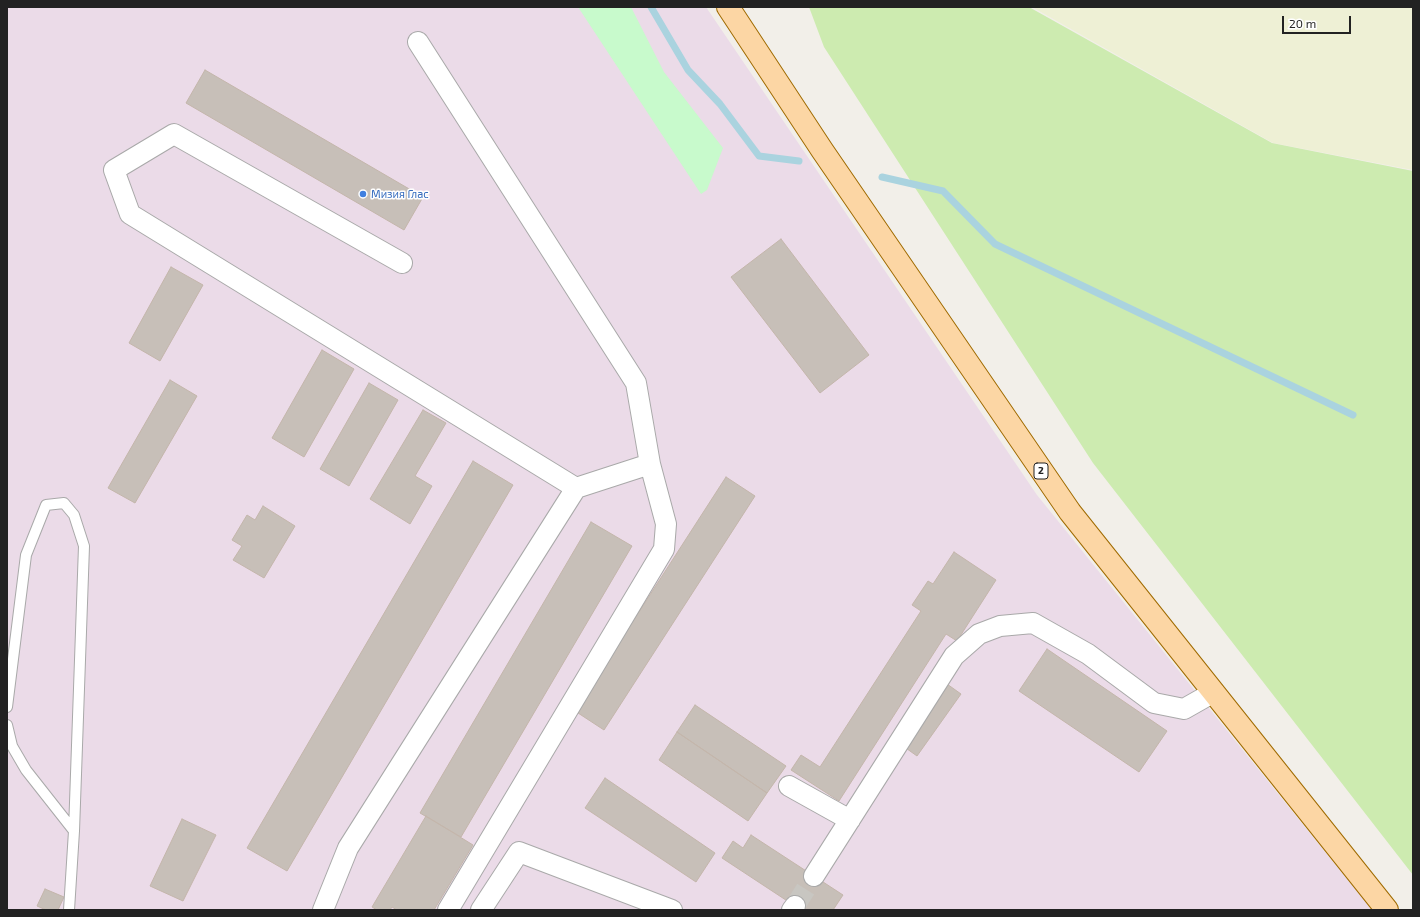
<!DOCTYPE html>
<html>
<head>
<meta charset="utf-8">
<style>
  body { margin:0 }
  #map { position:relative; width:1420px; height:917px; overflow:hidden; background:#f2efe9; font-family:"Exo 2",sans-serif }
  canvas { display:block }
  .frame { position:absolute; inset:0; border:8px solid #222; pointer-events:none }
  .scale { position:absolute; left:1282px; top:16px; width:69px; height:18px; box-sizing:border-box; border:2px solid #222; border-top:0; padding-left:5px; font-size:12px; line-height:14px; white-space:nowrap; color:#222; -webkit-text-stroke:3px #fff; paint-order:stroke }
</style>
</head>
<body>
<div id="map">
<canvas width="1420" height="917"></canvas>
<div class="frame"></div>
<div class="scale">20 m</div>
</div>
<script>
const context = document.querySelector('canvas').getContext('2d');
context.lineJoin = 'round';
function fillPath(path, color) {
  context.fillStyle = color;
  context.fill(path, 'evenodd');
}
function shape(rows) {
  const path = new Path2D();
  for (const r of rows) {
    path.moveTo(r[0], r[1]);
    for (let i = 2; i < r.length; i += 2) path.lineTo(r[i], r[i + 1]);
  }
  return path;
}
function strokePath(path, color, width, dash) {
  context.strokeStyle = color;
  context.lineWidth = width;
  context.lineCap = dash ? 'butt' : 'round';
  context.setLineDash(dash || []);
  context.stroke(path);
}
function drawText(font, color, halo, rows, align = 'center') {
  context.font = font + ' "Exo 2",sans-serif';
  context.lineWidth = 3;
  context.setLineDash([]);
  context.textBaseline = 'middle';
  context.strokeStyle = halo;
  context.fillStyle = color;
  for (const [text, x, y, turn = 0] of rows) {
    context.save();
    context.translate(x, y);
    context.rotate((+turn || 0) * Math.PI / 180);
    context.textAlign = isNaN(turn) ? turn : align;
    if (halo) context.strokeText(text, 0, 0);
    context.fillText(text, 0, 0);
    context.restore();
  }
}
fillPath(shape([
  [7,7,706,7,1037,495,1372,910,7,910]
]), '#ebdbe8');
fillPath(shape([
  [1032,7,1413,7,1413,170,1273,143]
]), '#eef0d5');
fillPath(shape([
  [809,7,1029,7,1272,143,1413,171,1413,875,1093,463,824,47]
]), '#cdebb0');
fillPath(shape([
  [578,7,631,7,664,72,723,148,707,190,701,194]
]), '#c8facc');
strokePath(shape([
  [651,7,688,70,720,104,759,156,799,161],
  [882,177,943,191,995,244,1353,415]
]), '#aad3df', 7);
const building = shape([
  [205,70,423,197,404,230,186,103,205,70],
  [781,239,869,355,820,393,731,277,781,239],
  [171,267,203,285,160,361,129,343,171,267],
  [322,350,354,369,304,457,272,438,322,350],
  [170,380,197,396,135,503,108,488,170,380],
  [369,383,398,400,349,486,320,469,369,383],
  [423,410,446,423,415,476,432,486,410,524,370,499,423,410],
  [473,461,513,485,287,871,247,848,473,461],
  [726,477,755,496,604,730,575,711,726,477],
  [263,506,295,526,264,578,233,560,242,546,232,540,247,515,255,520,263,506],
  [591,522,632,546,461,837,420,813,591,522],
  [954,552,996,580,957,641,946,634,839,801,791,770,801,755,820,767,921,611,912,605,928,581,933,584,954,552],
  [1047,649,1167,731,1139,772,1019,691,1047,649],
  [947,684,961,694,917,756,903,746,947,684],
  [695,705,786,766,767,793,677,732,695,705],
  [677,732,767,793,748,821,659,760,677,732],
  [605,778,715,853,696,882,585,808,605,778],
  [426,816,473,845,434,910,397,910,392,907,390,910,377,910,372,907,426,816],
  [182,819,216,835,183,901,150,886,182,819],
  [751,835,843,895,833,910,801,910,722,858,733,841,743,848,751,835],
  [45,889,64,897,58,910,46,910,37,906,45,889]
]);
fillPath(building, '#c7bfb8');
strokePath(building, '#c4b6ab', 1);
strokePath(shape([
  [795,906,814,876]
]), '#c8c6c1', 20, [20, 10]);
const service = shape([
  [7,707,26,555,46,505,64,503,74,515,84,546,74,831,69,910],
  [7,725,12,746,26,770,74,831]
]);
const minor = shape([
  [418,42,636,383,650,464,666,524,664,549,448,910],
  [402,263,174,134,114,170,130,214,576,488,650,464],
  [789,786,850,820],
  [814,876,954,656,979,634,1000,626,1033,623,1088,654,1154,703,1184,709,1214,692],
  [323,910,348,848,576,488],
  [481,910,519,852,672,910],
  [792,910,795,906]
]);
const primary = shape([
  [728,7,822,150,1070,512,1387,910]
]);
strokePath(service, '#a9a9a9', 12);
strokePath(minor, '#a9a9a9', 22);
strokePath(primary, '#a06b00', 24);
strokePath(service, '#fff', 10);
strokePath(minor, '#fff', 20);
strokePath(primary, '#fcd6a4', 22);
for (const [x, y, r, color] of [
  [363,194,4,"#3f7fe0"]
]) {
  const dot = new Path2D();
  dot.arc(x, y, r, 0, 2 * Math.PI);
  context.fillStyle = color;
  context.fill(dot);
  strokePath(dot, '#fff', 1.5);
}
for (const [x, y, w] of [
  [1041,471,14]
]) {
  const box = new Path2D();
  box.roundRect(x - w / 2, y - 8, w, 16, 3);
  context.fillStyle = '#fff';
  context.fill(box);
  strokePath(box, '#222', 1);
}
drawText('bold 10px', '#222', null, [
  ["2",1041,471]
]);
drawText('11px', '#366cbe', '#fff', [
  ["Мизия Глас",371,194]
], 'left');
</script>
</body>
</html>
